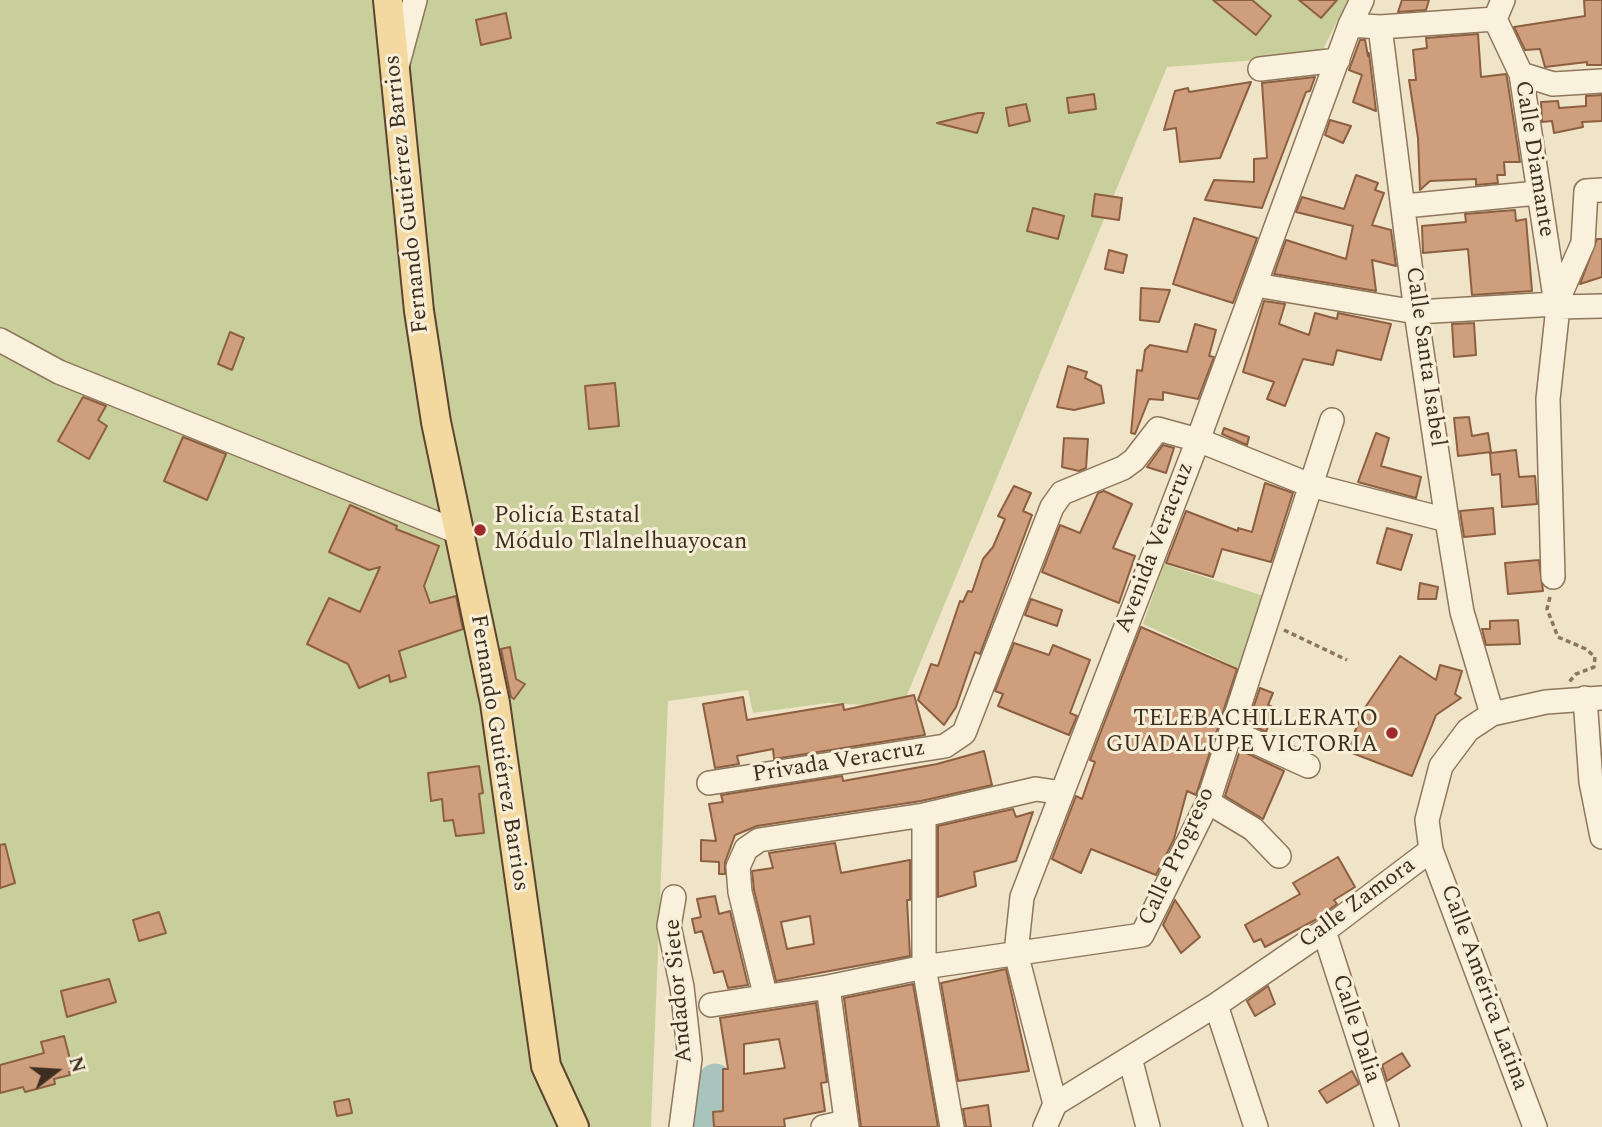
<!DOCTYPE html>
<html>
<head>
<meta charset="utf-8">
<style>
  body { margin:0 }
  #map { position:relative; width:1602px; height:1127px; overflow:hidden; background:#f0e4c8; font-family:Spectral,serif }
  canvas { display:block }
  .north { position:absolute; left:21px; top:1036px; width:70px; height:70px; -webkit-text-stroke:5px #f7eed8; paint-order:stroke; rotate:73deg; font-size:19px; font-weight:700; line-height:28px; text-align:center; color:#3d2e20 }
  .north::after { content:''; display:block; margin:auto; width:24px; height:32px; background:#3d2e20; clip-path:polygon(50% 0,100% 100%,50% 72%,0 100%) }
</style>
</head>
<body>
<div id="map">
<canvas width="1602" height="1127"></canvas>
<div class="north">N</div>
</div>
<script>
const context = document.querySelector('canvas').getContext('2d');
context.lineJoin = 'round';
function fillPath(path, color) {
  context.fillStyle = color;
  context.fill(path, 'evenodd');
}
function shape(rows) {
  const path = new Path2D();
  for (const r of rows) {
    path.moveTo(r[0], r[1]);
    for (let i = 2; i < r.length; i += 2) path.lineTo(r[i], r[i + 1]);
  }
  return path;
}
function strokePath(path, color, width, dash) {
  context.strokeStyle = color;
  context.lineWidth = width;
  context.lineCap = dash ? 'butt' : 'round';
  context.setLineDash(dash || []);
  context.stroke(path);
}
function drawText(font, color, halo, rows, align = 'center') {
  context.font = font + ' Spectral,serif';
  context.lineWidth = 6;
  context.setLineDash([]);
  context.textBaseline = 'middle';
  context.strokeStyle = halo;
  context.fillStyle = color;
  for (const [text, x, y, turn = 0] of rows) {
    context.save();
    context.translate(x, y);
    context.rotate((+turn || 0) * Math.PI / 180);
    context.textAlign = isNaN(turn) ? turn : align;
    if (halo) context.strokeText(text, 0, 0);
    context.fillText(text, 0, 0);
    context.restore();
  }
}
fillPath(shape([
  [0,0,1348,0,1320,55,1167,67,902,707,828,703,753,713,748,690,668,701,651,1127,0,1127],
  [1164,564,1264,596,1238,668,1143,624]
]), '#c9cf9b');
strokePath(shape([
  [703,1127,715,1080]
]), '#a9c4bc', 33);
const building = shape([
  [1213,0,1252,0,1271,16,1256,35,1213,0],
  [1299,0,1337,0,1321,18,1299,0],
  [1402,0,1429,0,1426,10,1398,12,1402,0],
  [1584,0,1602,0,1602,65,1587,65,1587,62,1545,67,1540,49,1525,50,1514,27,1585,16,1584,0],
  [506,13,511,38,481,45,476,20,506,13],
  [1478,34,1481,77,1506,74,1507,78,1520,162,1504,162,1505,175,1497,175,1498,183,1476,185,1476,179,1430,181,1420,190,1418,138,1409,80,1416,80,1413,50,1427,48,1426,38,1478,34],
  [1360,40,1365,40,1368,56,1369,53,1376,111,1353,102,1362,75,1349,70,1360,40],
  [1315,77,1310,91,1306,92,1262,208,1205,200,1214,180,1254,182,1254,159,1267,158,1262,83,1315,77],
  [1251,82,1220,158,1180,162,1176,128,1164,130,1175,91,1188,88,1189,92,1251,82],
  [1094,94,1096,109,1069,113,1067,98,1094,94],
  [1602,95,1602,121,1582,122,1583,127,1554,133,1552,121,1542,122,1541,102,1558,101,1559,108,1586,106,1586,96,1602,95],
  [1026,104,1030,121,1009,126,1006,108,1026,104],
  [978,113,984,113,977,133,937,123,978,113],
  [1330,120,1351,126,1343,143,1325,135,1330,120],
  [1356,175,1378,183,1375,190,1384,193,1372,225,1391,230,1396,266,1372,260,1376,291,1274,274,1286,240,1346,259,1353,226,1296,212,1302,197,1344,209,1356,175],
  [1095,194,1122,198,1119,220,1092,216,1095,194],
  [1033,208,1064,216,1058,239,1027,231,1033,208],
  [1515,210,1516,221,1526,219,1532,291,1472,295,1468,249,1423,253,1422,226,1466,222,1465,214,1515,210],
  [1194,218,1257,238,1233,303,1173,284,1194,218],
  [1597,239,1602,239,1602,277,1580,284,1597,239],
  [1109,250,1127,255,1123,273,1105,269,1109,250],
  [1141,288,1170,290,1159,322,1140,320,1141,288],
  [1264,301,1285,304,1279,324,1309,335,1315,313,1337,319,1338,313,1391,324,1381,360,1337,350,1333,365,1303,359,1285,406,1267,399,1274,382,1243,372,1264,301],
  [1474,323,1476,355,1454,357,1452,324,1474,323],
  [1195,324,1216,330,1209,356,1214,357,1198,399,1163,392,1163,400,1149,399,1135,434,1131,433,1137,370,1142,371,1145,350,1150,345,1187,352,1195,324],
  [230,332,244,338,232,370,218,364,230,332],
  [1068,366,1087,372,1085,378,1101,386,1104,403,1074,410,1057,407,1068,366],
  [615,383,619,426,589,429,585,386,615,383],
  [83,397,106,406,98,420,107,426,89,459,58,441,83,397],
  [1469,417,1472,436,1488,433,1491,452,1458,456,1454,418,1469,417],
  [1224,428,1249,437,1247,445,1222,434,1224,428],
  [1376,433,1389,438,1381,466,1421,477,1416,498,1358,482,1376,433],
  [183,437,226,454,207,500,164,481,183,437],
  [1064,438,1088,439,1086,468,1079,471,1062,467,1064,438],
  [1163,445,1174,448,1166,473,1147,467,1163,445],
  [1516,450,1519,477,1535,476,1537,504,1502,507,1500,474,1492,475,1490,453,1516,450],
  [1265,483,1293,493,1271,562,1222,549,1213,577,1166,563,1186,511,1238,531,1238,528,1252,532,1265,483],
  [1014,486,1031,493,1023,511,1032,515,980,654,975,652,956,707,944,725,918,700,931,664,938,666,960,601,963,602,968,591,972,592,983,559,993,547,1005,519,998,516,1014,486],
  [1104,491,1132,504,1113,548,1135,556,1119,603,1042,572,1060,525,1080,533,1098,493,1104,491],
  [350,505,397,526,396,529,439,546,424,586,430,603,456,596,463,629,399,651,406,677,390,682,389,675,359,688,348,664,307,644,329,598,360,612,380,567,369,570,329,552,350,505],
  [1493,508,1495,534,1464,537,1460,511,1493,508],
  [1387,528,1412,535,1401,570,1377,563,1387,528],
  [1539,560,1543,591,1508,594,1505,563,1539,560],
  [1420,583,1438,587,1436,599,1418,599,1420,583],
  [1031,599,1062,610,1057,626,1025,615,1031,599],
  [1518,620,1520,644,1486,645,1482,629,1490,629,1490,621,1518,620],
  [1141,627,1237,669,1196,795,1187,791,1174,839,1156,875,1091,849,1081,873,1052,859,1076,796,1082,799,1095,762,1090,760,1141,627],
  [1014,643,1049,655,1053,645,1090,660,1070,713,1077,716,1069,735,998,706,1003,694,995,691,1014,643],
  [510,647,516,679,525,684,514,699,511,697,501,649,510,647],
  [1400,656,1436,680,1440,665,1462,671,1455,694,1461,698,1436,715,1412,776,1347,751,1364,709,1400,656],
  [1260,688,1273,693,1268,705,1275,708,1266,732,1248,723,1260,688],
  [914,695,925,735,774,759,773,749,737,756,739,764,715,768,703,704,743,697,747,720,843,704,844,710,914,695],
  [1240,750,1284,771,1263,819,1225,796,1240,750],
  [984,751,992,785,921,801,757,826,735,835,725,862,725,874,719,874,719,862,701,861,701,840,716,841,709,804,723,802,721,795,842,776,843,781,937,764,984,751],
  [479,766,483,793,479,794,484,833,456,836,453,820,444,821,442,799,431,801,428,773,479,766],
  [1013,809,1016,817,1033,812,1016,861,974,872,976,886,938,897,938,826,1013,809],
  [835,843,841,873,910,860,910,900,907,900,910,956,776,981,754,890,752,871,773,868,769,853,835,843],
  [810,916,814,944,787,949,781,922,810,916],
  [5,844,15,883,0,888,0,845,5,844],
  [1338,857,1355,887,1334,900,1337,904,1315,920,1265,947,1261,939,1254,942,1245,925,1300,894,1293,883,1338,857],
  [715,896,719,914,730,911,748,985,728,988,723,971,714,973,702,931,695,933,692,919,701,917,697,899,715,896],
  [1175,900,1200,937,1181,953,1163,925,1175,900],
  [159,912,166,933,139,941,133,920,159,912],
  [1006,969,1029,1071,958,1081,941,983,1006,969],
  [109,979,116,1002,67,1017,61,991,109,979],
  [913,984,938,1127,861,1127,844,998,913,984],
  [1268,986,1275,1004,1255,1016,1247,1001,1268,986],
  [816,1003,827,1082,821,1083,825,1111,784,1119,785,1127,714,1127,713,1112,723,1111,723,1069,728,1069,720,1018,816,1003],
  [779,1039,785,1068,744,1074,744,1044,779,1039],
  [64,1036,73,1071,69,1072,70,1075,54,1079,55,1084,25,1092,23,1087,0,1093,0,1065,44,1053,41,1042,64,1036],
  [1402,1053,1410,1066,1387,1081,1382,1065,1402,1053],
  [1352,1071,1359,1084,1327,1103,1319,1091,1352,1071],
  [349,1099,352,1113,337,1116,334,1102,349,1099],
  [988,1105,991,1127,966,1127,963,1109,988,1105]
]);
fillPath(building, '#cf9f7d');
strokePath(building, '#8d5f41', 2);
const minor = shape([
  [1495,19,1521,74,1556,304],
  [1495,19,1503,0],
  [1350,25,1380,27,1416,312,1447,520,1462,612,1492,714],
  [1380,27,1495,19],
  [398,63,415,0],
  [1260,69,1338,60],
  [1521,74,1553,84,1602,81],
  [1405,206,1537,193],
  [1256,285,1416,312,1556,304,1558,307,1602,306],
  [1556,304,1583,243,1586,191,1602,190],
  [0,340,59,372,458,532],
  [1553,577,1548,399,1558,307],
  [1585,698,1591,782,1602,837],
  [1231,731,1308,766],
  [709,783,945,746,964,733,1052,507,1062,493,1123,468,1134,460,1158,429,1198,440,1310,485,1447,520],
  [1208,802,1253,829,1279,856],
  [924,815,924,967,952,1127],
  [674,897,669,926,682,987,690,1059,681,1127],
  [1324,931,1387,1127],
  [828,987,847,1127],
  [765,994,740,892,738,867,746,849,759,840,924,815,1036,789,1062,793],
  [711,1005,828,987,924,967,1142,935,1208,802,1332,420],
  [1216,1005,1256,1127],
  [1130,1058,1148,1127],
  [1055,1104,1016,953,1022,897,1198,440,1350,25,1362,0],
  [1055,1104,1216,1005,1324,931,1431,850],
  [823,1127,846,1122],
  [1045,1127,1055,1104],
  [1535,1127,1431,850,1427,820,1441,766,1468,730,1492,714,1546,702,1602,698]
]);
const major = shape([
  [388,0,419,311,436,422,495,703,546,1066,574,1127]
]);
strokePath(minor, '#8d765c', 26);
strokePath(major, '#5b4430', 32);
strokePath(shape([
  [1550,597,1547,609,1558,637,1586,649,1595,657,1594,667,1576,674,1569,682],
  [1284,630,1347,660]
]), '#8d765c', 3.5, [5, 3.5]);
strokePath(minor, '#faf1dc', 23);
strokePath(major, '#f3d9a0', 28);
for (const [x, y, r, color] of [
  [480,530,7,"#9e2a2b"],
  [1392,733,7,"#9e2a2b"]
]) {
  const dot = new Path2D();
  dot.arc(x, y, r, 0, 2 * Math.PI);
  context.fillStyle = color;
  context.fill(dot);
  strokePath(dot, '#f7eed8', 2.5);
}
drawText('23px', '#3d2e20', '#f7eed8', [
  ["Calle Diamante",1533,159,81],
  ["Fernando Gutiérrez Barrios",408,194,-96],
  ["Calle Santa Isabel",1424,357,82],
  ["Avenida Veracruz",1156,548,-69],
  ["Fernando Gutiérrez Barrios",498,753,81],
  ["Privada Veracruz",839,763,-9],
  ["Calle Progreso",1178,857,-65],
  ["Calle Zamora",1358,904,-36],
  ["Calle América Latina",1483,988,70],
  ["Andador Siete",680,991,-95],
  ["Calle Dalia",1355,1029,72]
]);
drawText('23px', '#3d2e20', '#f7eed8', [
  ["Policía Estatal",494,517],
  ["Módulo Tlalnelhuayocan",494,543],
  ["TELEBACHILLERATO",1378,720,"right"],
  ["GUADALUPE VICTORIA",1378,746,"right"]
], 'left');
</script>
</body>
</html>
